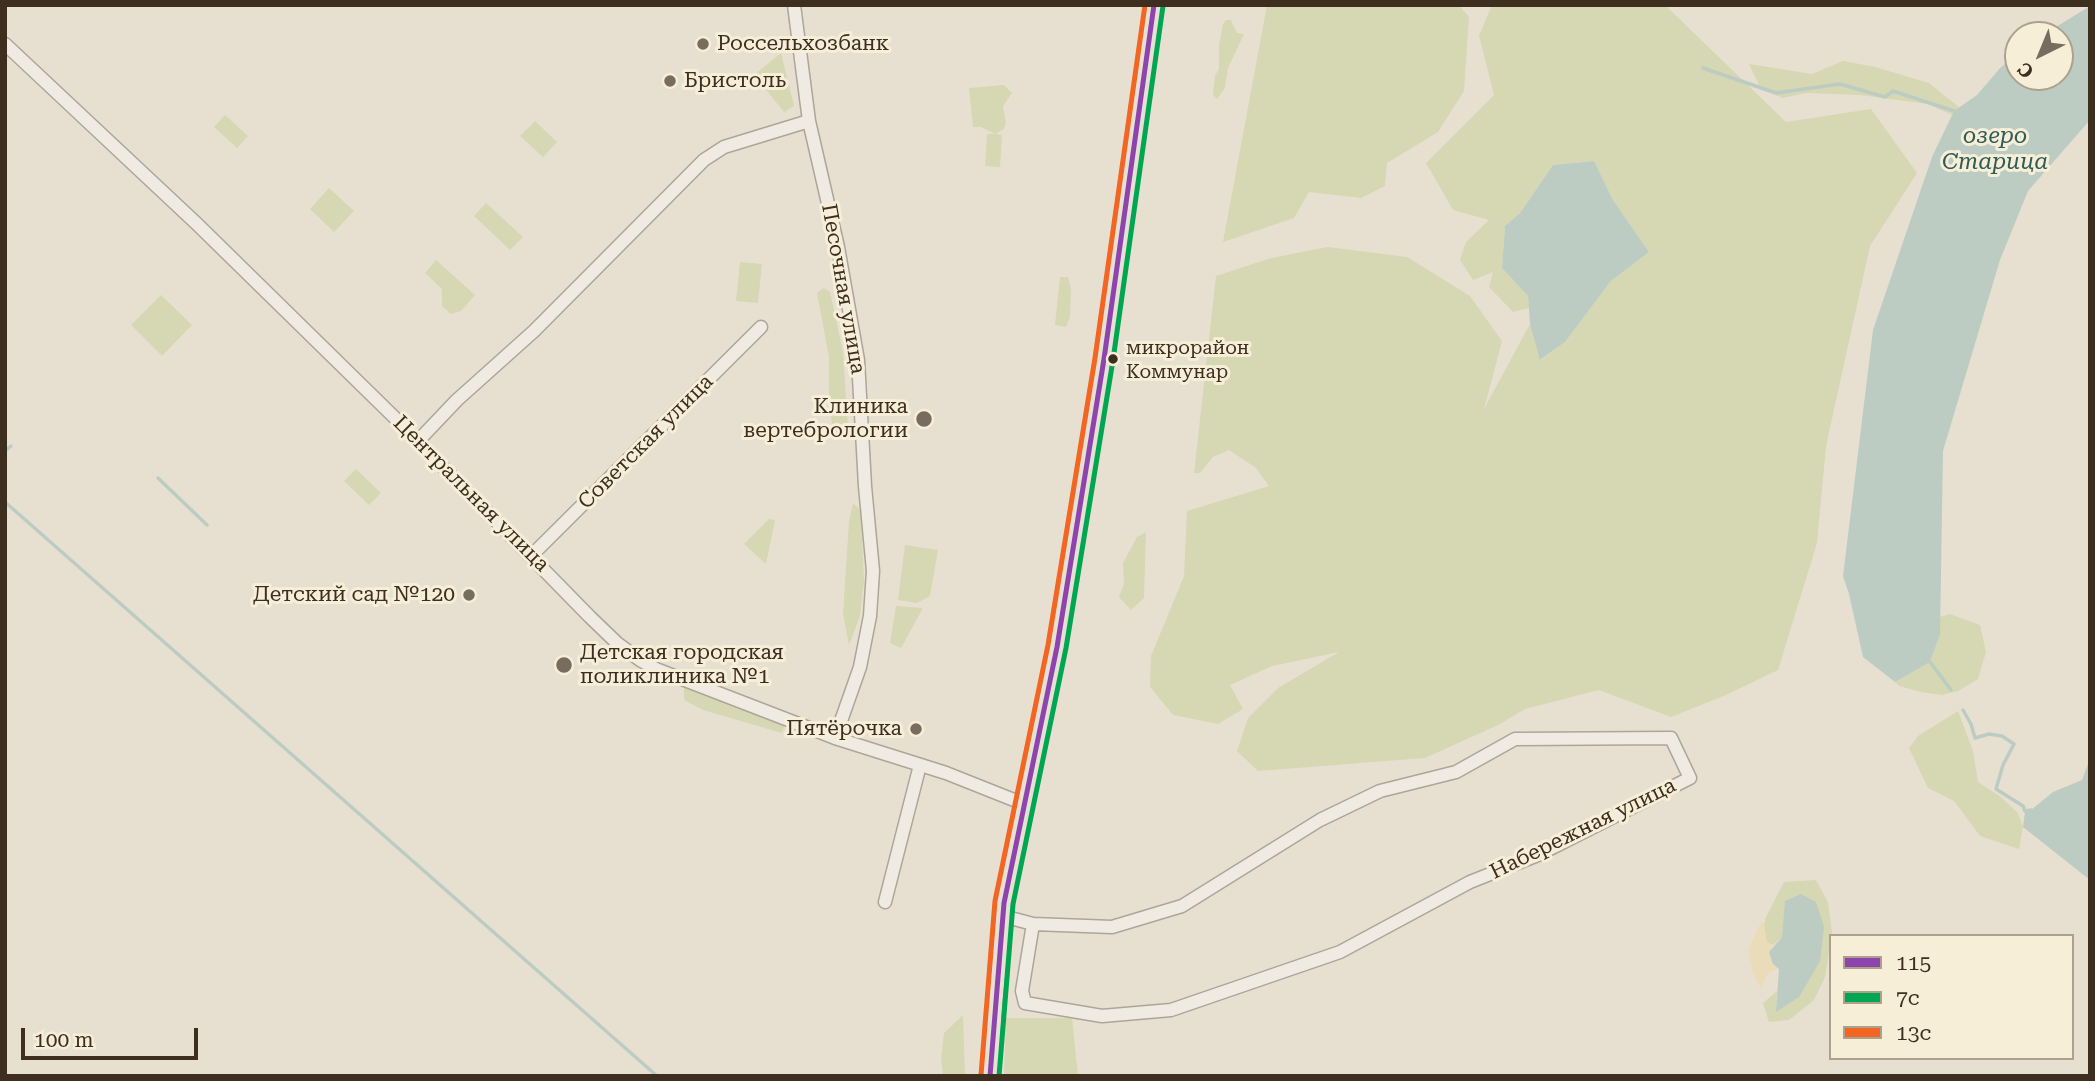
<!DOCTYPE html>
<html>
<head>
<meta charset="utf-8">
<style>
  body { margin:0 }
  #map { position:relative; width:2095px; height:1081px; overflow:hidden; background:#e7e0d1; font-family:"Roboto Serif",serif }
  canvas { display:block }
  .frame { position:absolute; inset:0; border:7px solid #3d2e20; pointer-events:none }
  .legend { position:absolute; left:1829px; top:934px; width:245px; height:126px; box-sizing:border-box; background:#f7eed8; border:2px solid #ada18e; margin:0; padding:9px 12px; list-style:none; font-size:21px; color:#3d2e20 }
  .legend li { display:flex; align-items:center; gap:14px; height:35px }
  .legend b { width:35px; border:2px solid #ada18e }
  .north { position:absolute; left:2004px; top:21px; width:70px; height:70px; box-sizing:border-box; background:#f7eed8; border:2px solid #ada18e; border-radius:50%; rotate:223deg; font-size:19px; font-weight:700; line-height:28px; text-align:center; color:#3d2e20 }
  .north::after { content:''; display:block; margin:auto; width:24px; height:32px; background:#786c5e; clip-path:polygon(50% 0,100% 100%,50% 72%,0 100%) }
  .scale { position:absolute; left:21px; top:1028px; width:177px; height:32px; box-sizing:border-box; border:4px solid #3d2e20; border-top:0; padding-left:9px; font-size:21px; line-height:24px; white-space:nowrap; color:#3d2e20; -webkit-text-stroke:5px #f7eed8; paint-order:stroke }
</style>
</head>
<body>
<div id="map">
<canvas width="2095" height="1081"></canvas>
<div class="frame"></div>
<ul class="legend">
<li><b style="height:9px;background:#8e44ad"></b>115</li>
<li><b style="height:9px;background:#00a651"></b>7с</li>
<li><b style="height:9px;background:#f26522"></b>13с</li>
</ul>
<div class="north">С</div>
<div class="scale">100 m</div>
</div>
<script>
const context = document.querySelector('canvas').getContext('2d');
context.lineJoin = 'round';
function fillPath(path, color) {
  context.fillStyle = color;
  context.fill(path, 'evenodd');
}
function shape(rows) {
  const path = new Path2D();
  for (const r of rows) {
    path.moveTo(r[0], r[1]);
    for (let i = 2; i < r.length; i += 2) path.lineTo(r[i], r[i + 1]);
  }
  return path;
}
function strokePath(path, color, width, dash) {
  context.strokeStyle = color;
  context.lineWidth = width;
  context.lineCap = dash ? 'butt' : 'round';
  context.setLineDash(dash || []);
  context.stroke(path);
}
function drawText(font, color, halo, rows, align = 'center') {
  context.font = font + ' "Roboto Serif",serif';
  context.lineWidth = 6;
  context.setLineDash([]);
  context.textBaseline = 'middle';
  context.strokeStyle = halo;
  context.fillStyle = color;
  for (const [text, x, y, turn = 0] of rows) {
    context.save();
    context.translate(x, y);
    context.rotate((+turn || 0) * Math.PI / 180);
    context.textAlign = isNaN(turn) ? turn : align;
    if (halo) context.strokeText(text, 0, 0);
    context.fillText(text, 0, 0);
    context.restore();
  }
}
fillPath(shape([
  [1267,5,1459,5,1469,17,1464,91,1438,132,1387,163,1385,186,1361,198,1309,192,1294,218,1223,242],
  [1490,5,1665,5,1786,122,1871,109,1917,173,1870,246,1826,446,1817,543,1778,670,1726,695,1671,717,1599,690,1525,709,1498,725,1425,758,1258,771,1237,751,1248,718,1278,688,1339,652,1272,666,1230,685,1243,709,1218,724,1173,715,1150,687,1151,656,1184,576,1187,511,1269,486,1256,468,1229,450,1213,457,1200,473,1194,473,1216,276,1271,258,1328,247,1407,257,1470,296,1502,341,1484,409,1530,324,1541,360,1565,342,1611,281,1649,252,1613,200,1594,161,1553,165,1520,213,1505,226,1502,268,1528,296,1529,308,1513,312,1489,287,1493,272,1473,280,1460,260,1466,242,1489,220,1453,210,1426,163,1494,95,1479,36,1491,7],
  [1226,20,1231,20,1237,33,1244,34,1228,68,1225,88,1217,99,1213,95,1215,75,1219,70,1219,45,1223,24],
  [781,53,794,106,784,112,754,75],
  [1843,61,1875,67,1929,83,1959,107,1952,115,1928,104,1860,95,1807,93,1782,98,1760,87,1749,64,1812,74],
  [1004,85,1012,93,1003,106,1006,123,1004,129,995,134,1002,135,1000,167,985,166,987,134,995,134,981,127,973,127,969,88],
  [225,115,248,136,237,148,214,127],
  [535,121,557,142,543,157,520,136],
  [329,188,354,211,334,232,310,209],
  [486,203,523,237,510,250,474,216],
  [436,260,475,295,461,311,451,314,442,306,442,289,425,273],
  [740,262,762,264,758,303,736,301],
  [1060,277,1068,277,1071,289,1070,317,1066,327,1055,325],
  [824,288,830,292,843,352,848,429,840,437,833,431,829,403,829,357,817,293],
  [161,295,192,325,162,356,131,325],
  [356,469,381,493,369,505,344,481],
  [853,503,861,511,864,581,860,616,849,645,843,614,849,521],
  [769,519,775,520,766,564,744,544],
  [1146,532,1144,598,1131,610,1119,597,1124,584,1123,563,1137,537],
  [905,545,938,550,930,596,917,603,898,600],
  [896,606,923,608,901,648,890,643],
  [1950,614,1980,625,1986,652,1978,679,1958,691,1942,695,1921,692,1899,686,1895,682,1930,662,1940,635,1940,617],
  [684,684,785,725,782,733,703,710,684,700],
  [1958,711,1973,751,1978,782,2001,797,2018,813,2023,827,2019,849,1980,836,1954,801,1928,788,1909,748,1918,736],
  [1816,880,1828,902,1832,933,1825,977,1814,1000,1789,1020,1769,1022,1763,1003,1777,991,1776,1012,1785,901,1782,937,1773,945,1766,942,1764,924,1766,917,1784,882],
  [963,1015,965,1076,943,1076,941,1059,944,1033],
  [1006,1018,1072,1018,1078,1076,1004,1076]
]), '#d6d7b3');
fillPath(shape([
  [1761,922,1764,924,1767,942,1773,945,1769,952,1779,968,1768,973,1761,989,1753,973,1748,950]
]), '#eadcb9');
fillPath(shape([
  [2090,6,2090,120,2028,191,2000,260,1943,451,1940,635,1930,662,1895,682,1863,657,1849,594,1843,576,1873,330,1932,157,1954,111,1977,95,2000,68,2018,54,2018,77,2060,77,2060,35,2043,35],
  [1594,161,1613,200,1649,252,1611,281,1565,342,1540,360,1530,324,1528,296,1502,268,1505,226,1520,213,1553,165],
  [2089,761,2090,761,2090,880,2023,827,2025,811,2031,810,2053,792,2082,780],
  [1801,894,1816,902,1824,927,1820,961,1799,997,1776,1012,1779,969,1773,964,1769,952,1782,937,1785,901]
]), '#bcccc2');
strokePath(shape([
  [1703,68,1776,93,1840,84,1885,97,1893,91,1954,111],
  [5,451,11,446],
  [158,478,207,525],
  [5,502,657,1076],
  [1930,662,1951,690],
  [1963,710,1971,724,1975,738,1989,734,2002,736,2014,744,2003,765,1996,789,2023,806,2025,811,2031,810]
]), '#bcccc2', 3.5);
const minor = shape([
  [794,5,809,121,838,247,858,360,865,486,873,571,870,616,860,667,835,738],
  [5,44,197,224,394,417,590,617,617,643,640,660,656,669,835,738,946,773,1024,804],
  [418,441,457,400,534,331,704,160,724,147,809,121],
  [531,556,761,327],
  [885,902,920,765],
  [1003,916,1033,924,1112,927,1182,906,1320,820,1380,791,1456,772,1515,739,1671,738,1690,778,1538,855,1470,882,1340,952,1171,1010,1102,1016,1025,1003,1022,991,1033,924]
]);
const major = shape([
  [990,1076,994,1007,1004,903,1057,647,1104,359,1154,5]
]);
strokePath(minor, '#ada599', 15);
strokePath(major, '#928b80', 18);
strokePath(minor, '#efebe3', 12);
strokePath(major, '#e6e1d4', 16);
strokePath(shape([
  [990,1076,1004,903,1057,647,1104,359,1154,5]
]), '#8e44ad', 5);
strokePath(shape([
  [999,1076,1013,904,1066,648,1113,360,1163,6]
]), '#00a651', 5);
strokePath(shape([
  [981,1075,995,901,1048,645,1095,358,1145,5]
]), '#f26522', 5);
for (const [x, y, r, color] of [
  [703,44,7,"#786c5e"],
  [670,81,7,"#786c5e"],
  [1113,359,6,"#3d2e20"],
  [924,419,9,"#786c5e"],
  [469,595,7,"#786c5e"],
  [564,665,9,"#786c5e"],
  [916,729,7,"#786c5e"]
]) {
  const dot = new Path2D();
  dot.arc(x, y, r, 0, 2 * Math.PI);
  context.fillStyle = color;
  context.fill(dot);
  strokePath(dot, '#f7eed8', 2.5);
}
drawText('19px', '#3d2e20', '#f7eed8', [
  ["микрорайон",1126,348],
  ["Коммунар",1126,372]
], 'left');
drawText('21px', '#3d2e20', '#f7eed8', [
  ["Россельхозбанк",717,44],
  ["Бристоль",684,81],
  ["Клиника",908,407,"right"],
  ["вертебрологии",908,431,"right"],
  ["Детский сад №120",455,595,"right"],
  ["Детская городская",580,653],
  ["поликлиника №1",580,677],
  ["Пятёрочка",902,729,"right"]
], 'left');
drawText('21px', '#3d2e20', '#f7eed8', [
  ["Песочная улица",843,289,80],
  ["Советская улица",646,442,-45],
  ["Центральная улица",471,494,45],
  ["Набережная улица",1583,829,-26]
]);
drawText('italic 23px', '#2f5d5a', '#f7eed8', [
  ["озеро",1995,136],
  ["Старица",1995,162]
]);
</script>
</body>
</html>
